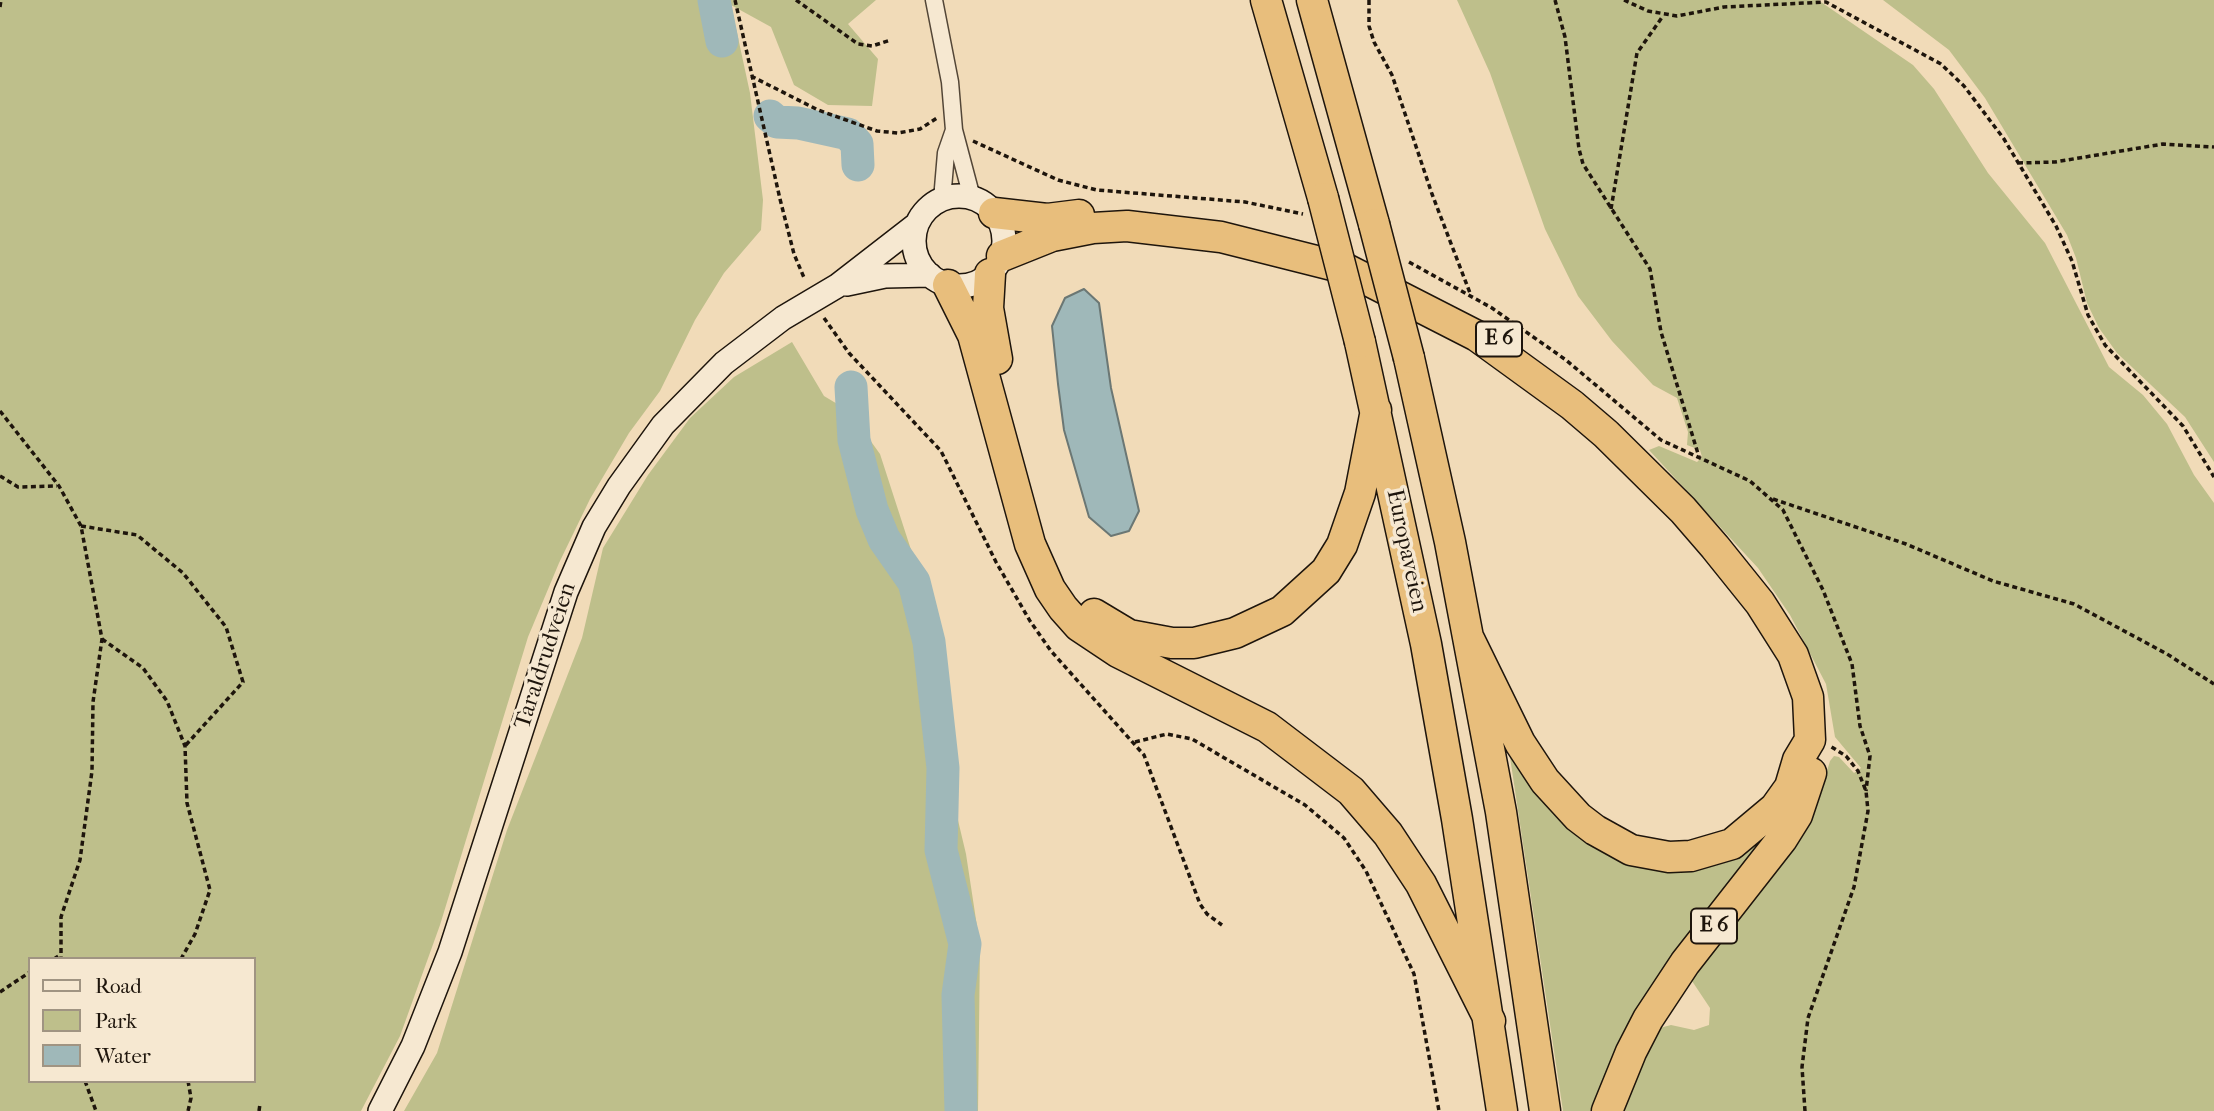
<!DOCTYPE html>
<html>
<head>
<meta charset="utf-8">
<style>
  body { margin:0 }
  #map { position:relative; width:2214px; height:1111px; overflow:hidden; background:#f1dbb8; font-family:"IM FELL French Canon",serif }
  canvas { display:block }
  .legend { position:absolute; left:28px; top:957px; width:228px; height:126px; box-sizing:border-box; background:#f6e8d1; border:2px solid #a09482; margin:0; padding:9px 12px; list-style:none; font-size:21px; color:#1e150c }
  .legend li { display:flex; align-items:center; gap:14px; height:35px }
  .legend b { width:35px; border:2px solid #a09482 }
</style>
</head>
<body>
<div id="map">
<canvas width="2214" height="1111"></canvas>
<ul class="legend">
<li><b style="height:9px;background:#f6e8d1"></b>Road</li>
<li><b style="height:19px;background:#bebf8b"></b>Park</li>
<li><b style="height:19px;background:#9fb8b9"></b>Water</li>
</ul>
</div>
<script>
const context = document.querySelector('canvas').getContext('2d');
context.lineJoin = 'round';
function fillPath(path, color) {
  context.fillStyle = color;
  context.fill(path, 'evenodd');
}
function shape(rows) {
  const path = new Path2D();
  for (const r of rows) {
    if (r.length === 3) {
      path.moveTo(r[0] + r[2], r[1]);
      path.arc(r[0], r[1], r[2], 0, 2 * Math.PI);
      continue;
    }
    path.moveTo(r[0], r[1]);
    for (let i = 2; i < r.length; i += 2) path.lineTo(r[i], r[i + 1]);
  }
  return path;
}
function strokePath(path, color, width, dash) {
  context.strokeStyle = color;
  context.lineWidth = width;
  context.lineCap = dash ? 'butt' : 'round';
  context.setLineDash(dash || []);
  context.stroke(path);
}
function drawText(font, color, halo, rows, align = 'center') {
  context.font = font + ' "IM FELL French Canon",serif';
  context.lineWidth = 7;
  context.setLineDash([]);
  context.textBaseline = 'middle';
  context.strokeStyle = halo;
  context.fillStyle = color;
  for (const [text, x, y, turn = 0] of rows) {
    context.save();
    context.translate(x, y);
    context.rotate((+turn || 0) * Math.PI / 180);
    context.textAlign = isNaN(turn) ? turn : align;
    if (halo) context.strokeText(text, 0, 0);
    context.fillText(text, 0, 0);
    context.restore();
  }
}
fillPath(shape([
  [0,0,876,0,848,24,878,59,872,106,828,105,794,85,771,27,731,5,750,93,763,200,761,230,724,273,695,320,660,391,629,433,590,499,559,563,528,637,440,925,400,1036,361,1111,0,1111],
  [30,959,254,959,254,1081,30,1081],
  [1457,0,1818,0,1913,65,1934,89,1988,173,2045,243,2109,367,2143,395,2167,424,2194,475,2214,503,2214,1111,1617,1111,1656,1029,1671,1025,1694,1030,1709,1025,1710,1008,1690,978,1824,781,1830,761,1834,756,1839,757,1854,773,1861,768,1835,737,1826,684,1790,615,1758,568,1649,450,1659,446,1697,462,1702,457,1700,450,1687,445,1688,432,1677,398,1653,385,1612,341,1578,296,1545,229,1490,73],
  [1883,0,2214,0,2214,462,2185,417,2117,353,2099,328,2087,303,2076,258,2067,235,1985,98,1949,50],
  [792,342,824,396,849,411,880,454,925,593,943,689,952,795,966,854,980,946,978,1111,404,1111,437,1053,507,830,582,638,603,548,648,475,690,418,734,377],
  [1507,737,1647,862,1785,811,1598,1111,1563,1111]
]), '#bebf8b');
const water = shape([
  [1084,289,1099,303,1111,388,1139,511,1129,531,1111,536,1089,517,1064,430,1058,384,1052,326,1065,298,1084,289]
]);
fillPath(water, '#9fb8b9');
strokePath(water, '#6b7774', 2);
strokePath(shape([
  [714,0,722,41],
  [770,116,777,122,798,123,848,134,857,144,858,165],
  [851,387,854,440,872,510,884,539,914,582,929,642,943,768,941,850,965,944,958,995,961,1111]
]), '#9fb8b9', 33);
const minor = shape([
  [934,0,950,82,954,130,972,198],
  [942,200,946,153,954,130]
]);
const secondary = shape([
  [959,241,45],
  [847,284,885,276,930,275],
  [380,1111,413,1046,450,952,566,592,594,527,619,486,663,425,724,363,783,318,837,286,917,224]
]);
const motorway = shape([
  [1266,0,1323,198],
  [1312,0,1374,224],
  [994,213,1047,219,1079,215],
  [1002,256,1052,236,1093,228,1127,226,1221,237,1344,268,1477,336,1572,405,1606,434,1683,510,1715,547,1760,603,1793,655,1808,697,1810,740,1798,760,1790,787,1775,808,1732,844,1691,856,1669,857,1631,850,1595,830,1578,817,1545,781,1520,743,1469,639],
  [990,274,988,308,997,359],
  [948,285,973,335,1030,544,1050,589,1063,608,1079,626,1118,652,1267,727,1351,791,1388,834,1421,884,1490,1021],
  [1360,342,1426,644,1457,819,1502,1111],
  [1409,358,1450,542,1501,812,1545,1111],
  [1094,614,1129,635,1172,643,1194,643,1235,633,1282,611,1326,571,1342,545,1360,493,1376,410],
  [1607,1111,1631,1052,1648,1019,1685,963,1782,839,1797,815,1811,773]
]);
strokePath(minor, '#534637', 19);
strokePath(secondary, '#1e150c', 26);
strokePath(motorway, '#1e150c', 33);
strokePath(shape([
  [735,0,780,199,794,254,805,280],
  [796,0,858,44,872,46,891,40],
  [1369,0,1369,26,1374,42,1392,75,1432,194,1470,293],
  [1555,0,1565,37,1579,149,1583,164,1650,269,1661,332,1699,457],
  [1624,0,1648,11,1677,16,1724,7,1826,2,1941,64,1964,86,2004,139,2056,226,2072,261,2088,315,2105,345,2183,426,2214,477],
  [0,7,1,0],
  [751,76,818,110,877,131,898,133,920,129,937,118],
  [973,141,1058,180,1097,190,1245,202,1303,214],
  [2018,163,2055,162,2163,144,2214,147],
  [1611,209,1637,53,1663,16],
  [1409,262,1492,308,1566,360,1661,440,1750,481,1783,510,1823,590,1852,664,1860,726,1870,756,1866,791],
  [824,318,849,353,941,451,996,562,1030,621,1051,651,1144,755,1200,904,1207,914,1222,925],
  [0,411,59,486,81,526,102,639,93,702,92,771,80,860,61,917,61,959],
  [0,476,18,487,57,486],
  [1773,499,1906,544,1993,581,2074,604,2167,654,2214,684],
  [81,526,137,535,183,573,226,627,243,682,185,746],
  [102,639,143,668,167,701,185,746,187,803,210,890,195,934,181,959],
  [1135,742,1167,734,1192,739,1305,805,1344,838,1366,871,1414,974,1439,1111],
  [54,959,60,955],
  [0,992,30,972],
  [85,1081,96,1111],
  [188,1081,191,1098,188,1111],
  [259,1111,260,1104],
  [1805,1111,1802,1067,1808,1018,1854,887,1868,811,1866,791,1858,771,1846,756,1830,746]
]), '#1e150c', 3.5, [5, 3.5]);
strokePath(minor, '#f6e8d1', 16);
strokePath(secondary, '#f6e8d1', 23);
strokePath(motorway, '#e8be7c', 30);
const motorwayBridge = shape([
  [1323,198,1360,342],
  [1374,224,1409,358]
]);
strokePath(motorwayBridge, '#1e150c', 33, []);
strokePath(motorwayBridge, '#e8be7c', 30);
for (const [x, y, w] of [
  [1499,339,46],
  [1714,926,46]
]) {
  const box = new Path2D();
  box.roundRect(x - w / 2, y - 17.5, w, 35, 5);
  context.fillStyle = '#f6e8d1';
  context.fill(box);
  strokePath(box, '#1e150c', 2);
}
drawText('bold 21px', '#1e150c', null, [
  ["E 6",1499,339],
  ["E 6",1714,926]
]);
drawText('23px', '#1e150c', '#f6e8d1', [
  ["Europaveien",1406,551,78],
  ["Taraldrudveien",546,656,-72]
]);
</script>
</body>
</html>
